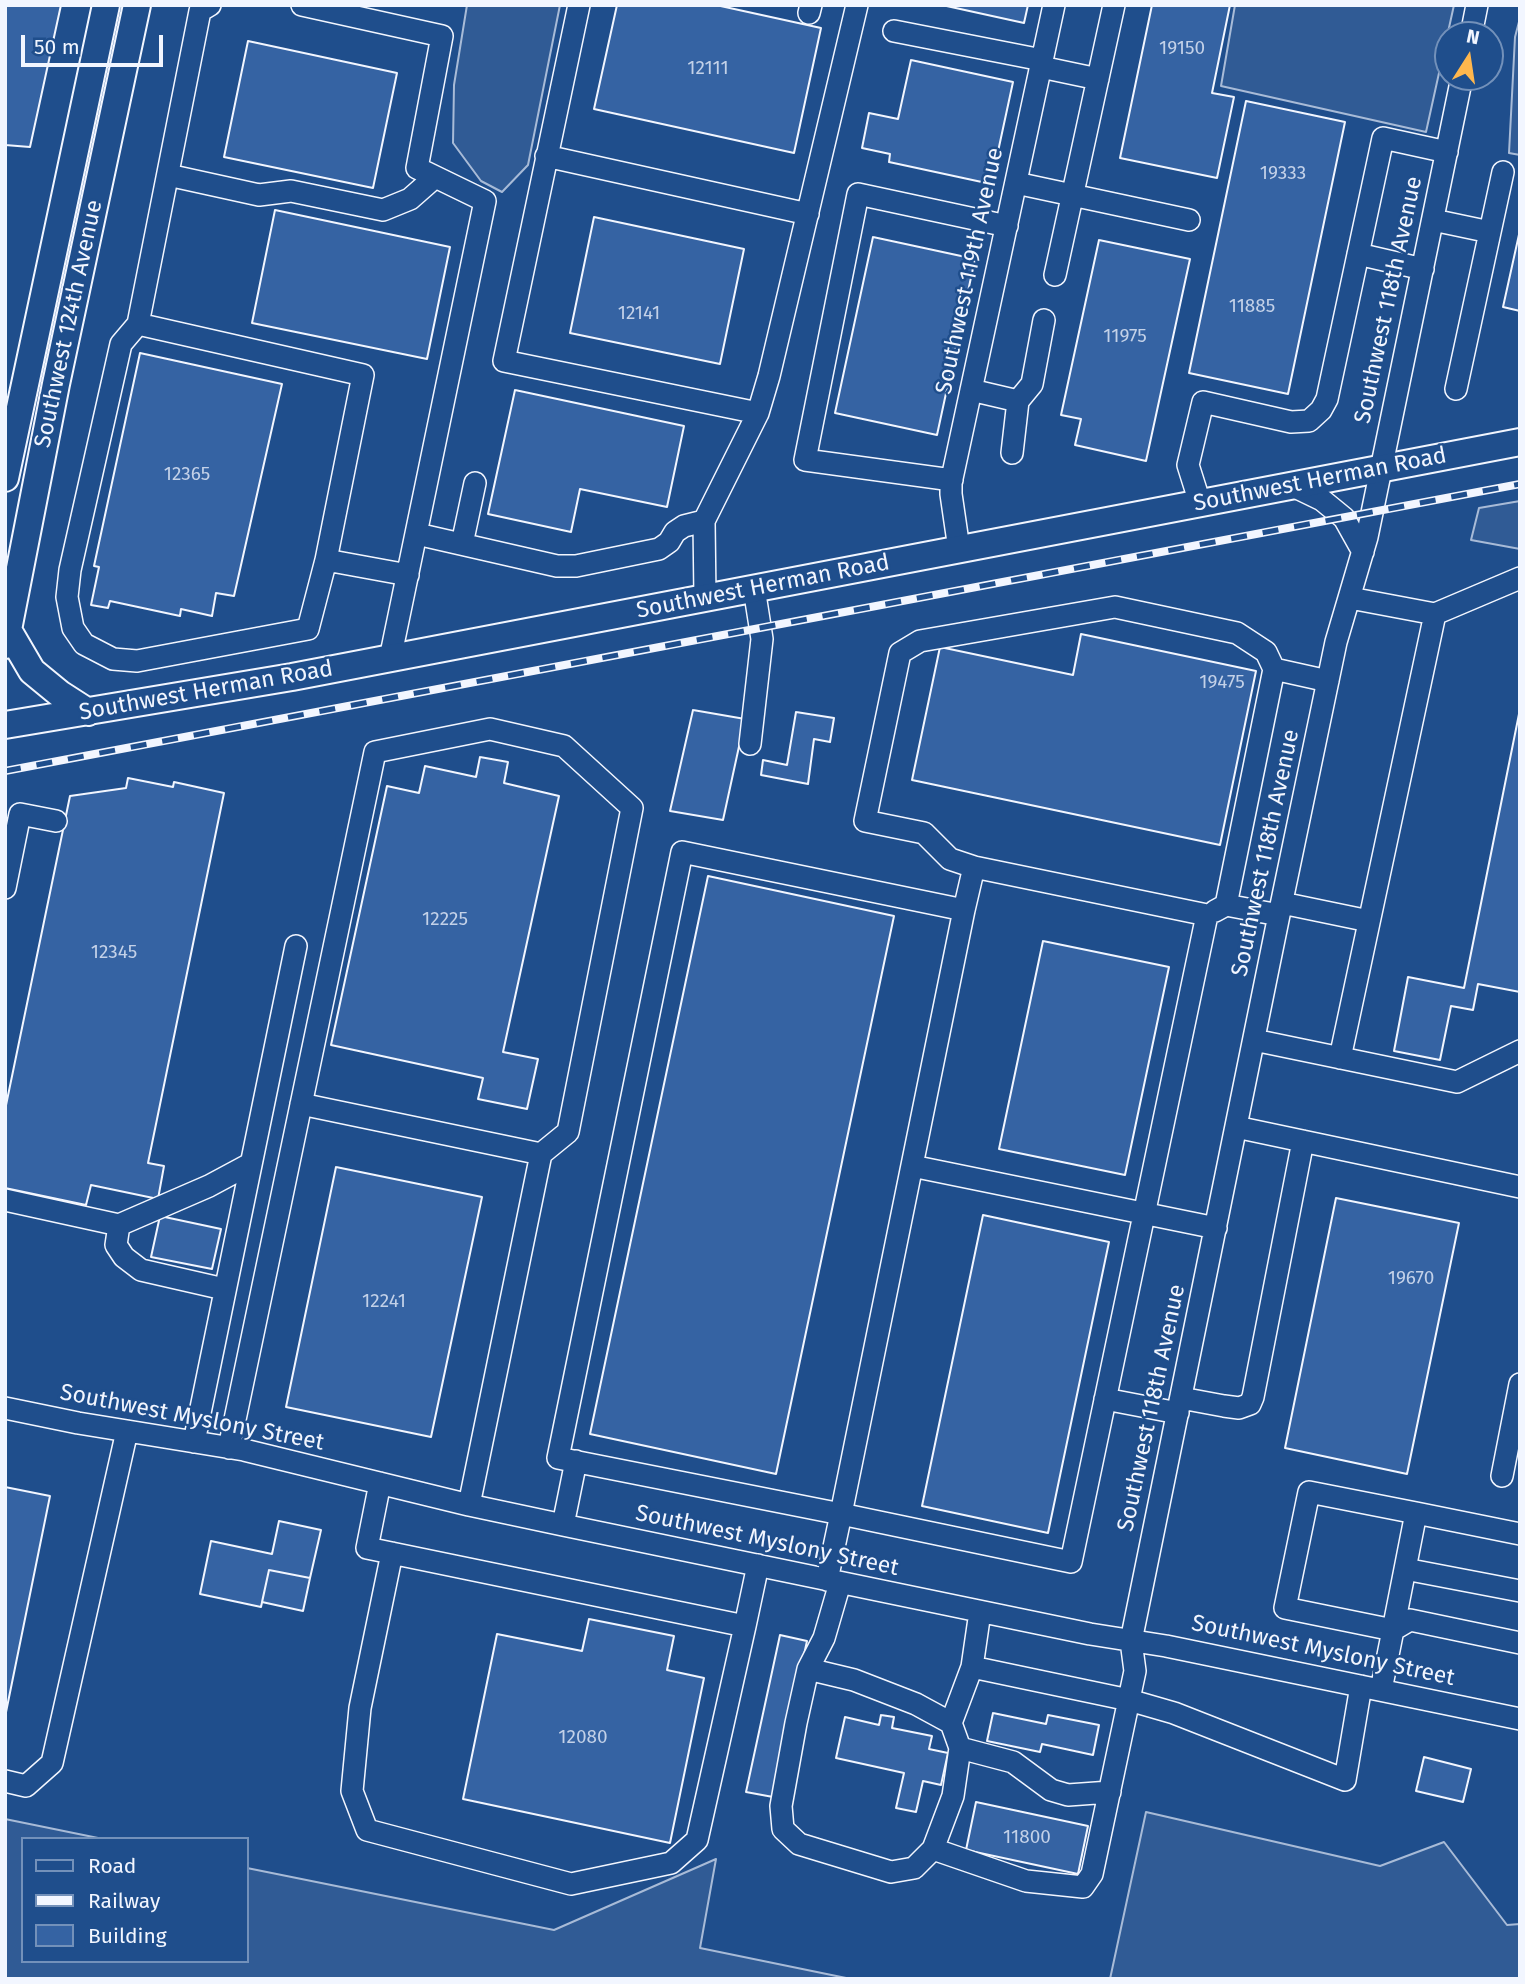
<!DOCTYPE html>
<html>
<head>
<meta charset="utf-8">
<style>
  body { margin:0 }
  #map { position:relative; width:1525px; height:1984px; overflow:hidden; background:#1f4e8c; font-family:"Fira Sans",sans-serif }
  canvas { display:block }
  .frame { position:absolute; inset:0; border:7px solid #f2f6ff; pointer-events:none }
  .legend { position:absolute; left:21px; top:1837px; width:228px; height:126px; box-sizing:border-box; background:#1f4e8c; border:2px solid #7391ba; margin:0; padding:9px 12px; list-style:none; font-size:21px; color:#f2f6ff }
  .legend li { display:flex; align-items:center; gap:14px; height:35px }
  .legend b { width:35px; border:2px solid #7391ba }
  .north { position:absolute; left:1434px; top:21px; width:70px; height:70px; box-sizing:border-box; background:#1f4e8c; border:2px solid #7391ba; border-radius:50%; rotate:12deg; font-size:19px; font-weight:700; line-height:28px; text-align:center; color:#f2f6ff }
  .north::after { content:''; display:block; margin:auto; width:24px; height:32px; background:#ffb74d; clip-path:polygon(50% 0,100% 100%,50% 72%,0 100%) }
  .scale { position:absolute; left:21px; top:35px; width:142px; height:32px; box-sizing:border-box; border:4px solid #f2f6ff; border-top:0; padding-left:9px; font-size:21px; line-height:24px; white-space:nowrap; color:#f2f6ff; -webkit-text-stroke:5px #1f4e8c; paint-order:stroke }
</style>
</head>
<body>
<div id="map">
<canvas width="1525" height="1984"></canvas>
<div class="frame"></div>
<ul class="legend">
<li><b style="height:9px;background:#1f4e8c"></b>Road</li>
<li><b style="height:9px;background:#f2f6ff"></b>Railway</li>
<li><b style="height:19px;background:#3563a3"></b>Building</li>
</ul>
<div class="north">N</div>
<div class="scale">50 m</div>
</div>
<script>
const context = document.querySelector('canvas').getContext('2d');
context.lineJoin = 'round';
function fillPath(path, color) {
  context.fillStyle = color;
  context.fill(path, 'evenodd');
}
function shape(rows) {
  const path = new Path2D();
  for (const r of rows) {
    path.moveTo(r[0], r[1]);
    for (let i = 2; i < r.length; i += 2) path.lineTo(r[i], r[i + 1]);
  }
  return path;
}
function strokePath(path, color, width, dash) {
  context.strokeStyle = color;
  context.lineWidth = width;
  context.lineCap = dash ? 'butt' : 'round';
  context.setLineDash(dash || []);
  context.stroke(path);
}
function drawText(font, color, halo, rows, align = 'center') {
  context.font = font + ' "Fira Sans",sans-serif';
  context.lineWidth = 5;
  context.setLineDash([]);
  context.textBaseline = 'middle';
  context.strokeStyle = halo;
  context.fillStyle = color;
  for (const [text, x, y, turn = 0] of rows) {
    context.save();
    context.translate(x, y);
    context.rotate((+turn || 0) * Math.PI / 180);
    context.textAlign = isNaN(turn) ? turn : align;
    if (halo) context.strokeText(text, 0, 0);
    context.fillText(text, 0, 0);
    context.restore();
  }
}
const built = shape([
  [467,5,560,5,528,165,502,192,481,181,453,143,454,85,467,5],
  [1235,5,1454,5,1426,132,1221,86,1235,5],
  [1520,18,1520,155,1509,153,1515,37,1520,18],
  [1520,501,1520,549,1471,540,1479,508,1520,501],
  [1146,1812,1380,1866,1444,1842,1507,1925,1520,1924,1520,1979,1110,1979,1146,1812],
  [5,1819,103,1839,23,1839,23,1961,247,1961,247,1868,554,1930,716,1859,700,1948,851,1979,5,1979,5,1819]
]);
fillPath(built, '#305b95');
strokePath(built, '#a8bbd7', 2);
const building = shape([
  [5,5,61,5,30,147,5,145,5,5],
  [617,5,716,5,821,28,794,153,594,109,617,5],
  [942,5,1028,5,1024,23,942,5],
  [1152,5,1230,5,1212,93,1234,97,1217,178,1120,158,1152,5],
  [248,41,397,73,373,188,224,157,248,41],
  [911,60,1013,82,991,184,889,162,890,154,862,148,869,113,898,119,911,60],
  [1246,101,1345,122,1288,394,1189,373,1246,101],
  [275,210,450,247,427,359,252,323,275,210],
  [594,217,744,249,720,364,570,333,594,217],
  [1520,230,1520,311,1503,307,1520,230],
  [873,237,975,259,937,435,835,413,873,237],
  [1099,240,1190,259,1146,461,1075,445,1081,419,1061,415,1099,240],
  [140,353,282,384,234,596,216,593,212,616,181,609,180,616,110,601,108,608,91,605,99,567,94,566,140,353],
  [515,390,684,426,667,507,580,489,571,532,488,514,515,390],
  [1081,634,1256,671,1220,845,912,780,940,647,1073,675,1081,634],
  [1520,709,1520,992,1478,984,1473,1010,1451,1006,1440,1060,1394,1051,1408,977,1464,988,1520,709],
  [693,710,745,719,723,820,670,811,693,710],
  [796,712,834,718,830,742,814,739,808,784,761,775,763,760,787,765,796,712],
  [480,757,508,762,504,783,559,796,503,1052,538,1059,527,1109,478,1099,483,1078,331,1045,387,786,419,793,425,766,476,777,480,757],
  [128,778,173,787,174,782,224,793,148,1163,164,1166,158,1199,91,1185,86,1205,5,1188,5,1110,70,796,126,788,128,778],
  [708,876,894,916,776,1474,590,1434,708,876],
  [1043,941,1169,967,1125,1175,999,1149,1043,941],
  [336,1167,482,1197,431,1437,286,1407,336,1167],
  [1336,1198,1459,1223,1407,1474,1285,1448,1336,1198],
  [983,1215,1109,1242,1048,1533,922,1506,983,1215],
  [160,1216,221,1229,212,1269,151,1257,160,1216],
  [5,1487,50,1496,5,1717,5,1487],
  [279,1521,321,1530,310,1578,269,1570,261,1607,200,1594,211,1541,272,1554,279,1521],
  [269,1570,310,1578,303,1611,262,1602,269,1570],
  [589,1619,674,1636,667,1670,704,1678,670,1843,463,1799,497,1634,582,1651,589,1619],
  [780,1635,807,1641,773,1797,746,1792,780,1635],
  [993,1713,1046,1724,1048,1715,1099,1725,1093,1755,1042,1744,1040,1752,987,1741,993,1713],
  [881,1715,894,1717,892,1728,932,1736,929,1749,948,1753,941,1785,923,1781,916,1812,896,1808,904,1773,836,1758,845,1717,879,1725,881,1715],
  [1424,1757,1471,1769,1463,1802,1416,1791,1424,1757],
  [976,1802,1088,1826,1078,1874,966,1850,976,1802]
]);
fillPath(building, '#3563a3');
strokePath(building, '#f2f6ff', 2);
const minor = shape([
  [210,5,200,11,138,324,363,375,326,560,408,575],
  [302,5,442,36,417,168,485,201,390,659],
  [579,5,504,361,758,413],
  [809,13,811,5],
  [894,31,1042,60],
  [1471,35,1477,5],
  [1041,67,1098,79],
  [546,156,808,214],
  [168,175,259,195,291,191,383,210,410,199,435,177],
  [1016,183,1189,220],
  [1433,220,1490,232],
  [1358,254,1423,269],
  [1055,275,1114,5],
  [138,324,121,344,70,570,67,597,73,628,84,644,113,659,137,661,308,629,326,560],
  [1456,389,1503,172],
  [971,390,1018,401,1032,384,1044,320],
  [1012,453,1018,401],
  [952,480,805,460,858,194,1007,226],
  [1291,485,1322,500,1344,518,1363,552],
  [1200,503,1188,465,1203,402,1291,422,1309,421,1321,410,1327,399,1383,138,1447,152],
  [417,534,557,566,576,566,659,549,669,542,675,532,684,526,704,521],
  [462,544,475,483],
  [959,549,951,494,951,483,1054,5],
  [705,598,704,521,758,413,769,376,857,5],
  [1435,614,1520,578],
  [1274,669,1328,681],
  [750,744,762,639,754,588],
  [5,888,20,814,56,821],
  [1282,903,1369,921],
  [964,910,974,867],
  [1215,911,1226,905,1279,915],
  [1254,1040,1457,1082,1520,1051],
  [1340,1058,1435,614,1350,598],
  [301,1104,541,1154],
  [1236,1127,1520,1187],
  [912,1166,1216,1228],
  [5,1200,119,1225,116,1245,124,1257,141,1270,224,1289],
  [119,1225,209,1186,250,1164],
  [1181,1398,1224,1406,1239,1408,1250,1404,1253,1397,1303,1141],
  [1105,1399,1178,1413],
  [5,1408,78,1423,244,1450,469,1505,563,1525,1090,1634,1166,1646,1520,1719],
  [194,1442,296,946],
  [229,1448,375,752,490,729,564,746,632,808,568,1132,541,1154,469,1505],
  [1502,1476,1520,1384],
  [380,1483,367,1548,745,1626,758,1565],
  [1416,1513,1520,1534],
  [563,1525,576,1461],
  [392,1553,360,1708,352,1791,367,1830,571,1884,671,1863,697,1840,745,1626],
  [1405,1569,1520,1591],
  [827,1580,841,1514,964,910,682,852,558,1458,841,1514,1071,1562,1207,915,974,867,950,859,924,833,865,821,900,653,920,641,1115,607,1237,633,1266,652,1274,669,1226,905],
  [840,1583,824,1638,808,1669,796,1723,781,1806,783,1829,799,1844,891,1872,914,1868,933,1849,953,1796,960,1748,951,1723,972,1667,980,1612],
  [972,1667,1129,1700,1174,1713,1345,1780,1361,1686],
  [808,1669,854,1680,916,1704,951,1723],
  [1381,1690,1393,1630,1405,1569,1416,1513,1309,1492,1285,1608,1393,1630,1410,1620,1520,1643],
  [960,1748,1013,1762,1051,1790,1068,1795,1110,1792],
  [5,1781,26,1786,52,1763,127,1431],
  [933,1849,1026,1881,1083,1887,1092,1874,1135,1671,1131,1641,1279,915,1336,642,1367,537,1462,77]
]);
const major = shape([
  [5,478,106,5],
  [8,630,32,671,60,694,88,712],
  [5,645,56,384,137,5],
  [5,725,292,677,1520,442]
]);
strokePath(minor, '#f2f6ff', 24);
strokePath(major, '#f2f6ff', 30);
strokePath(minor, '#1f4e8c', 21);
strokePath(major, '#1f4e8c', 26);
const rail = shape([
  [5,771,1520,484]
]);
strokePath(rail, '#f2f6ff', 8);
strokePath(rail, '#1f4e8c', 5, [16]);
drawText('19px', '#c3d1e8', null, [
  ["19150",1182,49],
  ["12111",708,69],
  ["19333",1283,174],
  ["11885",1252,307],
  ["12141",639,314],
  ["11975",1125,337],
  ["12365",187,475],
  ["19475",1222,683],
  ["12225",445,920],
  ["12345",114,953],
  ["19670",1411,1279],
  ["12241",384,1302],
  ["12080",583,1738],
  ["11800",1027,1838]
]);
drawText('23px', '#f2f6ff', '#1f4e8c', [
  ["Southwest 119th Avenue",970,271,-78],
  ["Southwest 118th Avenue",1389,300,-78],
  ["Southwest 124th Avenue",69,324,-78],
  ["Southwest Herman Road",1320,480,-11],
  ["Southwest Herman Road",763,587,-11],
  ["Southwest Herman Road",206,691,-10],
  ["Southwest 118th Avenue",1266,853,-78],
  ["Southwest 118th Avenue",1152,1408,-78],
  ["Southwest Myslony Street",192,1418,11],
  ["Southwest Myslony Street",767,1541,12],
  ["Southwest Myslony Street",1323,1651,12]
]);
</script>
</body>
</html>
